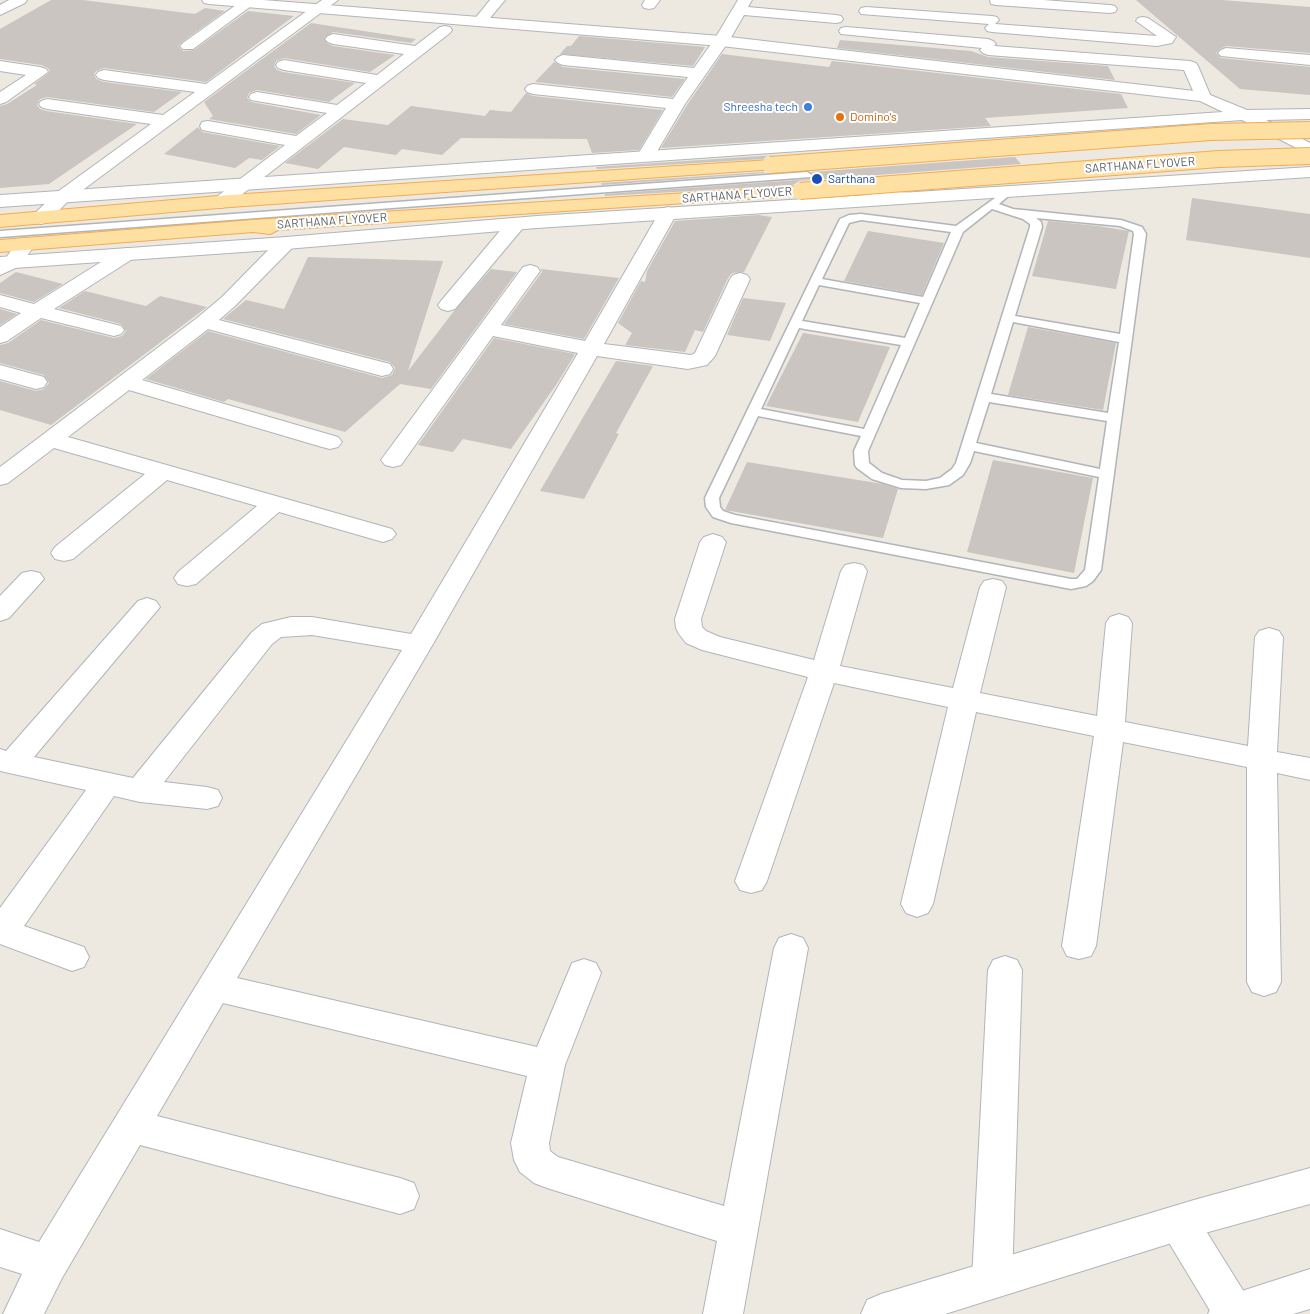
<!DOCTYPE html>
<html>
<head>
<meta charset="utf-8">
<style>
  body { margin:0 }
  canvas { display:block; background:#ede8e0 }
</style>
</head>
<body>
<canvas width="1310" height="1314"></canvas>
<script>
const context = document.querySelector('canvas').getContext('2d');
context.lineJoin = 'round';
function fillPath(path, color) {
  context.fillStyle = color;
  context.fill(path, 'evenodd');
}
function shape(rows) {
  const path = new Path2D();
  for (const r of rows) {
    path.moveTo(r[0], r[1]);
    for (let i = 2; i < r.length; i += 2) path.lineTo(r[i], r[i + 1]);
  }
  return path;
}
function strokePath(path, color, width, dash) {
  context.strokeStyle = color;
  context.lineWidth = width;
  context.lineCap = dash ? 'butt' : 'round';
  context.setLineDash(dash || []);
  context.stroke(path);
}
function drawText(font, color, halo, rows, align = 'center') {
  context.font = font + ' Barlow,sans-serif';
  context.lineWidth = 4;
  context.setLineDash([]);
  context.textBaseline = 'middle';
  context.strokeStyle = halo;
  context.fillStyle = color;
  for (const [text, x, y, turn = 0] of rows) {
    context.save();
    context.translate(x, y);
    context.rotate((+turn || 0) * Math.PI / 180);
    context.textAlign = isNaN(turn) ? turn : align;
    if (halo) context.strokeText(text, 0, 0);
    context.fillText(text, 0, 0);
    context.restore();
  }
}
fillPath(shape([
  [51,0,83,0,195,14,205,8,225,11,182,42,178,46,183,51,194,50,248,11,294,16,206,82,104,68,96,71,94,74,96,79,104,82,182,92,154,112,47,97,40,99,37,105,40,109,46,111,137,124,49,184,0,188,0,106,7,104,37,85,34,84,50,72,48,68,41,65,0,59,0,29],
  [1136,0,1222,0,1310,7,1310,53,1226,46,1220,49,1216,53,1221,58,1310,67,1310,95,1240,89],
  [311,23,416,39,411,43,333,32,324,38,327,43,333,46,395,55,370,72,284,58,276,61,274,66,277,70,283,72,355,83,329,102,257,90,249,93,247,98,251,102,321,115,296,134,209,119,213,116,204,102],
  [579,36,695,46,705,47,693,66,560,54,567,46,571,46],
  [840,40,971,51,988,57,1108,66,1115,80,837,48],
  [722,54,829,67,832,61,1121,94,1128,108,985,118,991,126,661,148,687,105],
  [554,62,563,67,685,79,672,97,535,82],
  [526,93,533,96,663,110,639,150,592,153,587,139,461,138,442,155,402,149,396,155,344,147,318,169,285,163,343,119,388,125,411,106,485,116,490,110,511,112],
  [198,127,202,132,280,146,262,160,249,158,235,168,164,154],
  [769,155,763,159,597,169,596,167,776,155],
  [1015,157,1021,164,799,181,793,185,605,196,605,194,811,179,814,174,811,172],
  [763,172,765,173,602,185,601,183],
  [1192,198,1310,214,1310,258,1186,240],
  [758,215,772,217,744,272,732,273,728,278,703,332,695,330,685,352,625,345,632,333,618,323,641,281,645,282,647,271,675,221],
  [1048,221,1098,226,1129,231,1116,289,1032,276],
  [868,231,944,243,922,295,844,281],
  [308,257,443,261,408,371,454,311,491,269,517,272,431,389,400,384,345,432,228,399,224,402,146,379,208,331,382,378,392,375,395,368,390,362,223,319,246,300,284,309],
  [541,269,619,278,584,339,504,324,542,272],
  [16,272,63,284,34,302,0,293,0,283],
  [85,291,146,306,160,296,207,307,51,425,0,410,0,381,36,391,44,389,49,383,44,375,0,363,0,345,8,343,41,320,114,338,122,336,126,331,121,324,59,308],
  [743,298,786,303,770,341,727,335],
  [0,309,17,314,0,325],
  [1028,327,1116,343,1103,410,1008,395],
  [803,333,890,347,858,422,766,406],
  [494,338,575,354,558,382,511,449,463,439,453,452,418,445],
  [616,361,653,366,616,433,619,434,584,499,540,491],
  [993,460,1093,478,1074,573,967,552],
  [747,462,883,484,898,489,883,538,725,510]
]), '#cac5c0');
const lane = shape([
  [807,172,812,175,811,177,0,237,0,231,807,172],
  [860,188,910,193,915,196,910,199,856,193,855,191,860,188],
  [1009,188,1014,191,999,204,1013,209,1121,220,1142,227,1146,234,1101,570,1093,581,1086,586,1071,589,731,523,713,517,706,507,705,498,840,219,849,215,861,214,956,226,1009,188],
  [992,209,1023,219,1030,224,1030,227,956,463,952,469,940,478,926,481,902,480,882,473,869,463,868,451,963,232,992,209],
  [1036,218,1120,226,1133,231,1134,234,1120,334,1015,316,1042,227,1041,222,1036,218],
  [861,220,951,232,923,297,822,279,849,223,861,220],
  [819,285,920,303,905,338,802,321,819,285],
  [1013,322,1119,342,1108,413,991,394,1013,322],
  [799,328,901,345,864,429,761,409,799,328],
  [989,402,1107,421,1100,469,976,443,989,402],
  [758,416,861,436,854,451,855,465,857,468,872,479,901,488,926,489,949,485,963,475,970,463,974,451,1099,477,1085,570,1077,579,1071,579,735,515,723,511,720,507,719,498,758,416]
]);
const street = shape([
  [9,0,27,0,25,3,0,15,0,5,9,0],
  [243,0,253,0,255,3,193,49,183,49,180,46,183,43,243,0],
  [322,0,338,0,68,201,48,222,41,224,34,222,32,218,34,214,56,193,151,124,47,109,41,107,39,104,41,101,47,99,163,115,195,92,104,80,98,78,96,75,98,72,104,70,206,84,322,0],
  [490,0,505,0,485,24,475,24,473,21,490,0],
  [645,0,660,0,654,8,649,9,644,8,642,5,645,0],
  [738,0,752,0,748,7,836,15,841,16,843,19,841,22,836,23,744,15,729,41,685,104,652,160,646,161,640,160,637,156,666,108,533,94,527,92,525,89,527,86,533,84,673,99,688,77,563,65,558,63,555,60,558,57,563,55,694,68,714,40,738,0],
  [990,0,1043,0,1110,5,1115,6,1117,9,1115,12,1110,13,996,5,991,4,990,0],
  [866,7,992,16,997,17,999,20,995,24,1157,36,1136,21,1138,18,1143,17,1148,18,1176,37,1172,43,1157,46,992,32,987,31,985,28,989,24,861,14,859,11,861,8,866,7],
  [445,26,450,27,452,30,450,33,423,54,227,206,221,208,215,206,212,202,215,198,285,145,202,130,200,126,202,122,208,121,296,136,327,113,251,100,249,97,251,94,257,92,337,105,366,83,284,70,278,68,276,65,278,62,284,60,377,75,404,54,333,44,328,42,325,39,328,36,333,34,415,46,440,27,445,26],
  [846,27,988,39,993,41,996,44,994,46,1190,61,1196,63,1198,66,1211,97,1209,100,1197,100,1184,70,988,55,983,53,980,50,982,48,841,34,839,31,841,28,846,27],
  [1226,48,1310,55,1310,65,1221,56,1218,53,1221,50,1226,48],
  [0,61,40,67,46,69,48,72,6,102,0,104,0,92,26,75,0,71,0,61],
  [668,207,675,209,677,213,604,344,691,355,695,353,730,279,733,275,740,273,747,275,750,279,715,356,707,365,688,369,597,356,433,644,237,978,537,1047,572,963,584,959,596,963,601,973,565,1065,549,1143,550,1151,558,1157,724,1206,774,948,779,938,791,934,803,938,808,948,743,1314,703,1314,717,1241,547,1188,534,1183,520,1172,514,1160,511,1143,527,1076,223,1003,157,1116,400,1178,414,1183,419,1196,414,1209,400,1214,140,1145,62,1278,44,1314,3,1314,22,1274,0,1267,0,1229,39,1242,402,650,312,635,281,637,272,644,164,782,207,787,218,790,222,798,218,806,207,809,140,802,114,796,24,926,84,947,89,957,84,967,72,971,0,944,0,908,86,790,0,771,0,749,6,751,138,601,147,598,156,601,160,607,34,757,133,778,252,632,262,624,291,617,312,617,411,634,578,353,493,336,401,465,393,467,385,465,381,460,523,267,530,265,537,267,540,271,501,325,585,341,659,213,661,209,668,207],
  [516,218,523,220,525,224,523,228,455,309,448,311,441,309,438,305,441,301,509,220,516,218],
  [286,237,293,239,296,243,293,247,236,305,219,320,390,364,393,369,390,374,382,376,208,329,142,380,338,437,342,442,338,447,330,449,322,447,129,390,68,437,392,529,396,534,392,539,383,542,279,512,196,584,187,586,178,584,174,578,178,572,257,506,167,480,73,559,64,561,55,559,51,553,55,547,145,474,54,448,8,483,0,485,0,467,197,318,222,297,279,239,286,237],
  [25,238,32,240,35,244,23,262,20,266,0,275,0,261,6,258,18,240,25,238],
  [127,248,134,250,137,254,134,258,54,309,121,326,124,330,121,334,114,336,41,318,7,341,0,343,0,327,21,313,0,307,0,295,34,304,120,250,127,248],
  [0,365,44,377,47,382,44,387,36,389,0,379,0,365],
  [713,534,722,537,726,542,701,619,702,627,706,631,720,637,814,660,841,571,845,565,854,563,863,565,867,571,840,666,953,688,980,587,984,581,993,579,1002,581,1006,587,980,693,1097,716,1106,623,1110,617,1119,614,1128,617,1132,623,1125,722,1248,746,1255,637,1259,631,1269,628,1279,631,1283,637,1277,752,1310,758,1310,780,1277,773,1281,982,1276,992,1264,996,1252,992,1247,982,1247,767,1123,742,1096,946,1091,956,1079,959,1067,956,1062,946,1094,736,976,712,933,904,928,913,917,917,906,913,901,904,948,707,834,683,767,881,762,890,751,893,740,890,735,881,808,677,702,650,686,643,679,634,676,628,675,619,700,542,704,537,713,534],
  [31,571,40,573,44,579,9,618,0,621,0,596,22,573,31,571],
  [1005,956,1017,960,1022,970,1012,1280,1006,1294,992,1299,978,1294,972,1280,988,970,993,960,1005,956],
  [1179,1205,1193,1210,1249,1300,1255,1314,1212,1314,1165,1236,1160,1223,1165,1210,1179,1205]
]);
const secondary = shape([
  [202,0,263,0,721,36,1203,92,1247,110,1310,109,1310,119,1266,120,1310,143,1310,155,1242,120,0,207,0,195,1223,112,1200,101,721,46,209,4,204,3,202,0],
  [1310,167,1310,177,537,228,286,249,0,269,0,257,286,237,537,216,1310,167],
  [1310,1168,1310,1204,1194,1236,945,1314,861,1314,867,1300,881,1294,1194,1200,1310,1168],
  [1310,1269,1310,1309,1293,1314,1208,1314,1214,1300,1310,1269]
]);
const primary = shape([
  [770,160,776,161,779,165,776,169,230,207,0,227,0,215,230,195,770,160],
  [800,186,806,187,809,191,806,195,278,230,270,234,253,232,0,252,0,240,253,220,800,186]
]);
strokePath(lane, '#b1b5b9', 3);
strokePath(street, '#b1b5b9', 2);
strokePath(secondary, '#b0b6b9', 2);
strokePath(primary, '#f5ab51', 2);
fillPath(lane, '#fff');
fillPath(street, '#fff');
fillPath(secondary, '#fff');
fillPath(primary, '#ffe0a3');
const primaryBridge = shape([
  [770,165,1211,132,1310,130],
  [800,191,1219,159,1310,156]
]);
strokePath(primaryBridge, '#f5ab51', 18, []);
strokePath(primaryBridge, '#ffe0a3', 16);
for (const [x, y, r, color] of [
  [808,107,5,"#3f7fe0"],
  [840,117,5,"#e8710a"],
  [817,179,6,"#1a4fb4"]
]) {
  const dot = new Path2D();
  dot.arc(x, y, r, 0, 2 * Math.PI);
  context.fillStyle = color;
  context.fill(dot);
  strokePath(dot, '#fff', 2);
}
drawText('12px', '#366cbe', '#fff', [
  ["Shreesha tech",798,107]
], 'right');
drawText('12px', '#c56008', '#fff', [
  ["Domino's",850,117]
], 'left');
drawText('12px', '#595f62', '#fff', [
  ["SARTHANA FLYOVER",1140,165,-4],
  ["SARTHANA FLYOVER",737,195,-4],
  ["SARTHANA FLYOVER",332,221,-4]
]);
drawText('12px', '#164399', '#fff', [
  ["Sarthana",828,179]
], 'left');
</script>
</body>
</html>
